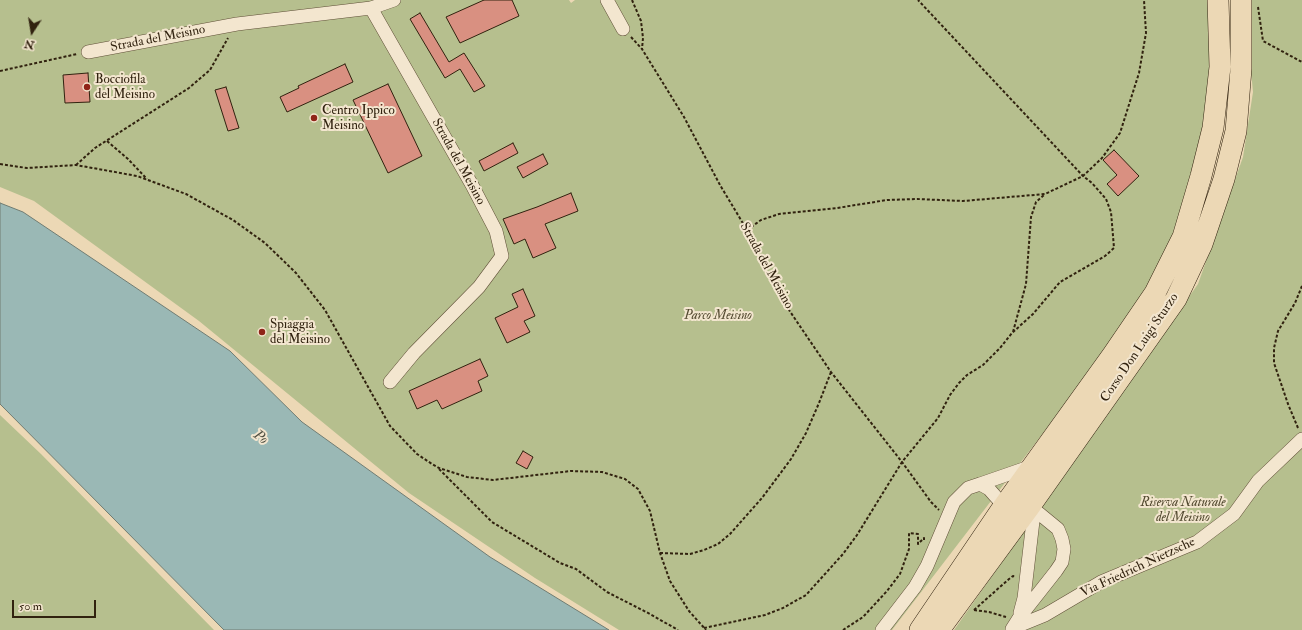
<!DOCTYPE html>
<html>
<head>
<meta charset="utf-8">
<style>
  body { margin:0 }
  #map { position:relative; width:1302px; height:630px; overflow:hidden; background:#ecd8b5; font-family:"IM FELL Double Pica",serif }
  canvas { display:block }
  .north { position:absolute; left:12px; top:12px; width:40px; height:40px; -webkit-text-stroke:3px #f3e6cf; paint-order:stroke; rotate:192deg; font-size:11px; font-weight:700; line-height:16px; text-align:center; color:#31220f }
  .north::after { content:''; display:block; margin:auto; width:14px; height:18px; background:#31220f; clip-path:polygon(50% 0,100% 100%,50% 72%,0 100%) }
  .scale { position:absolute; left:12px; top:600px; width:84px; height:18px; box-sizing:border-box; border:2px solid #31220f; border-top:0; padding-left:5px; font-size:12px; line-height:14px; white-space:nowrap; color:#31220f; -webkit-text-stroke:3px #f3e6cf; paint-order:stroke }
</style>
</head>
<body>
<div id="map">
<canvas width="1302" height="630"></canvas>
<div class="north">N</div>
<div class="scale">50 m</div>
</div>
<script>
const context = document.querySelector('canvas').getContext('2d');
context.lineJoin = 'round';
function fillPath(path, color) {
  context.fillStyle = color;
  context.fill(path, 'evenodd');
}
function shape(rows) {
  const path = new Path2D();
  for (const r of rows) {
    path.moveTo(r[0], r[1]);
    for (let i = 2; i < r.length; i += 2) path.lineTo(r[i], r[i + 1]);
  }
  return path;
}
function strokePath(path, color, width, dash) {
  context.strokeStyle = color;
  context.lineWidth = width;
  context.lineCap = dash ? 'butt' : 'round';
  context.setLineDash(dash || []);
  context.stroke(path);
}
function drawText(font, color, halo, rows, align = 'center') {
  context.font = font + ' "IM FELL Double Pica",serif';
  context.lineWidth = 4;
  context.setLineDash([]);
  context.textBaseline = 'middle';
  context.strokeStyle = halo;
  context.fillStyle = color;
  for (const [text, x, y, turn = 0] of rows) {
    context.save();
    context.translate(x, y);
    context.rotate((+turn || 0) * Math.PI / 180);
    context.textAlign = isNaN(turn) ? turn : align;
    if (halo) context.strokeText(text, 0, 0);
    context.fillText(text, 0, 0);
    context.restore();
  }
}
fillPath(shape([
  [0,0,569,0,571,3,575,0,1210,0,1211,88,1188,199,1148,294,1047,428,892,630,619,630,535,578,409,493,199,321,34,201,0,187],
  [1244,0,1302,0,1302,630,954,630,1198,284,1243,157,1253,92],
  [0,415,41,454,214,630,0,630]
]), '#b6bf8e');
const water = shape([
  [0,203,23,212,230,351,302,422,490,557,609,630,224,630,0,404,0,203]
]);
fillPath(water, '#9ab8b5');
strokePath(water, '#707c73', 1);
const building = shape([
  [484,0,512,0,519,16,460,43,446,17,484,0],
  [420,13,449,62,464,53,485,86,474,92,460,69,445,78,410,19,420,13],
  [345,64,353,82,287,112,280,97,299,88,298,86,345,64],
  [88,73,90,102,65,103,63,75,88,73],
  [388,84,422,156,388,173,353,100,388,84],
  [226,87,239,128,228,131,215,90,226,87],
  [513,143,518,153,484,171,479,161,513,143],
  [1114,150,1139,176,1118,196,1107,184,1117,175,1103,160,1114,150],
  [543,154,548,164,523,178,517,167,543,154],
  [571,193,578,211,545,224,556,248,533,258,525,239,514,244,503,219,537,207,571,193],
  [523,289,535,316,524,321,530,332,507,343,495,318,518,307,512,294,523,289],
  [480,359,488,376,478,381,482,391,442,409,437,400,417,409,409,391,480,359],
  [523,451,533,457,527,469,516,463,523,451]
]);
fillPath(building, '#d99081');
strokePath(building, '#31220f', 1);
const street = shape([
  [607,0,623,29],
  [371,8,472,185,496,231,502,256,479,287,414,353,390,382],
  [88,52,237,24,371,8,394,0],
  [1004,506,989,489,980,484,1032,466],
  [1020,613,1024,598,1033,521,1030,506],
  [1013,628,1045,615,1101,582,1197,542,1234,514,1258,481,1302,439],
  [1012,629,1019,618,1056,571,1062,562,1064,549,1062,539,1058,529,1030,506],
  [882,630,915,587,927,566,954,502,968,488,980,484]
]);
const primary = shape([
  [920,630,1004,506,1112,356,1155,293,1183,237,1201,176,1213,128,1220,67,1218,0],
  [939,630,1030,506,1176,299,1202,244,1224,179,1236,131,1241,69,1241,0]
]);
strokePath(street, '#605038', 14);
strokePath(primary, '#31220f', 22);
strokePath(shape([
  [632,0,641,21,643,38,642,49],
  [1258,7,1263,41,1302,62],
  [631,37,642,49,684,117,720,185,747,230,762,265,789,310,831,372,902,462,931,502,939,510],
  [0,71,77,54],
  [107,141,128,159,147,179],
  [0,164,27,168,76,165,137,176,186,194,233,220,265,243,296,273,325,310,390,426,417,454,432,464,439,468,467,477,493,480,571,471,602,472,625,479,638,489,650,511,660,553,670,581,689,611,706,630],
  [76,165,95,148,189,88,210,70,228,38],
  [747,230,761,220,779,214,837,208,887,200,917,199,963,201,1045,194,1083,176,1102,158,1120,133,1139,73,1146,33,1144,0],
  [1013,332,1026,284,1031,217,1036,202,1044,195],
  [1298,428,1288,404,1274,363,1274,348,1278,331,1295,303,1302,286],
  [439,469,492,522,560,563,576,569,607,592,650,614,678,630],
  [660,553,690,554,704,550,718,544,730,534,762,498,791,459,806,433,819,403,831,372],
  [974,610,1009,579,1013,576,1015,577],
  [974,610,989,612,1006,617],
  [704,628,765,615,783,608,806,595,843,554,857,535,902,462,938,418,950,395,959,383,967,375,983,365,1000,348,1012,333,1033,314,1060,282,1105,256,1114,248,1111,212,1106,199,1092,183,1083,176,918,0],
  [843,630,863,617,887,591,900,574,909,549,909,533,918,534,918,544,924,538,924,540]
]), '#31220f', 2, [3, 2]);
strokePath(street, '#f3e6cf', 13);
strokePath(primary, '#ecd8b5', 21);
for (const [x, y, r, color] of [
  [87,87,4,"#8f2418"],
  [314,118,4,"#8f2418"],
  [262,332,4,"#8f2418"]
]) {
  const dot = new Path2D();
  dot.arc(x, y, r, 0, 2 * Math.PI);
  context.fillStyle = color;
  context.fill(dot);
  strokePath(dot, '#f3e6cf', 1.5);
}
drawText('13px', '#31220f', '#f3e6cf', [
  ["Strada del Meisino",158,39,-11],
  ["Strada del Meisino",458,162,61],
  ["Strada del Meisino",766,266,61],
  ["Corso Don Luigi Sturzo",1140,348,-56],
  ["Via Friedrich Nietzsche",1138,568,-25]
]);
drawText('13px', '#31220f', '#f3e6cf', [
  ["Bocciofila",95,80],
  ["del Meisino",95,95],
  ["Centro Ippico",322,111],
  ["Meisino",322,126],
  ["Spiaggia",270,325],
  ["del Meisino",270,340]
], 'left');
drawText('italic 13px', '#52492f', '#f3e6cf', [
  ["Parco Meisino",718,316],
  ["Riserva Naturale",1183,503],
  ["del Meisino",1183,518]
]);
drawText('italic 14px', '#504f41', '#f3e6cf', [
  ["Po",260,438,37]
]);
</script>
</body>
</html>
